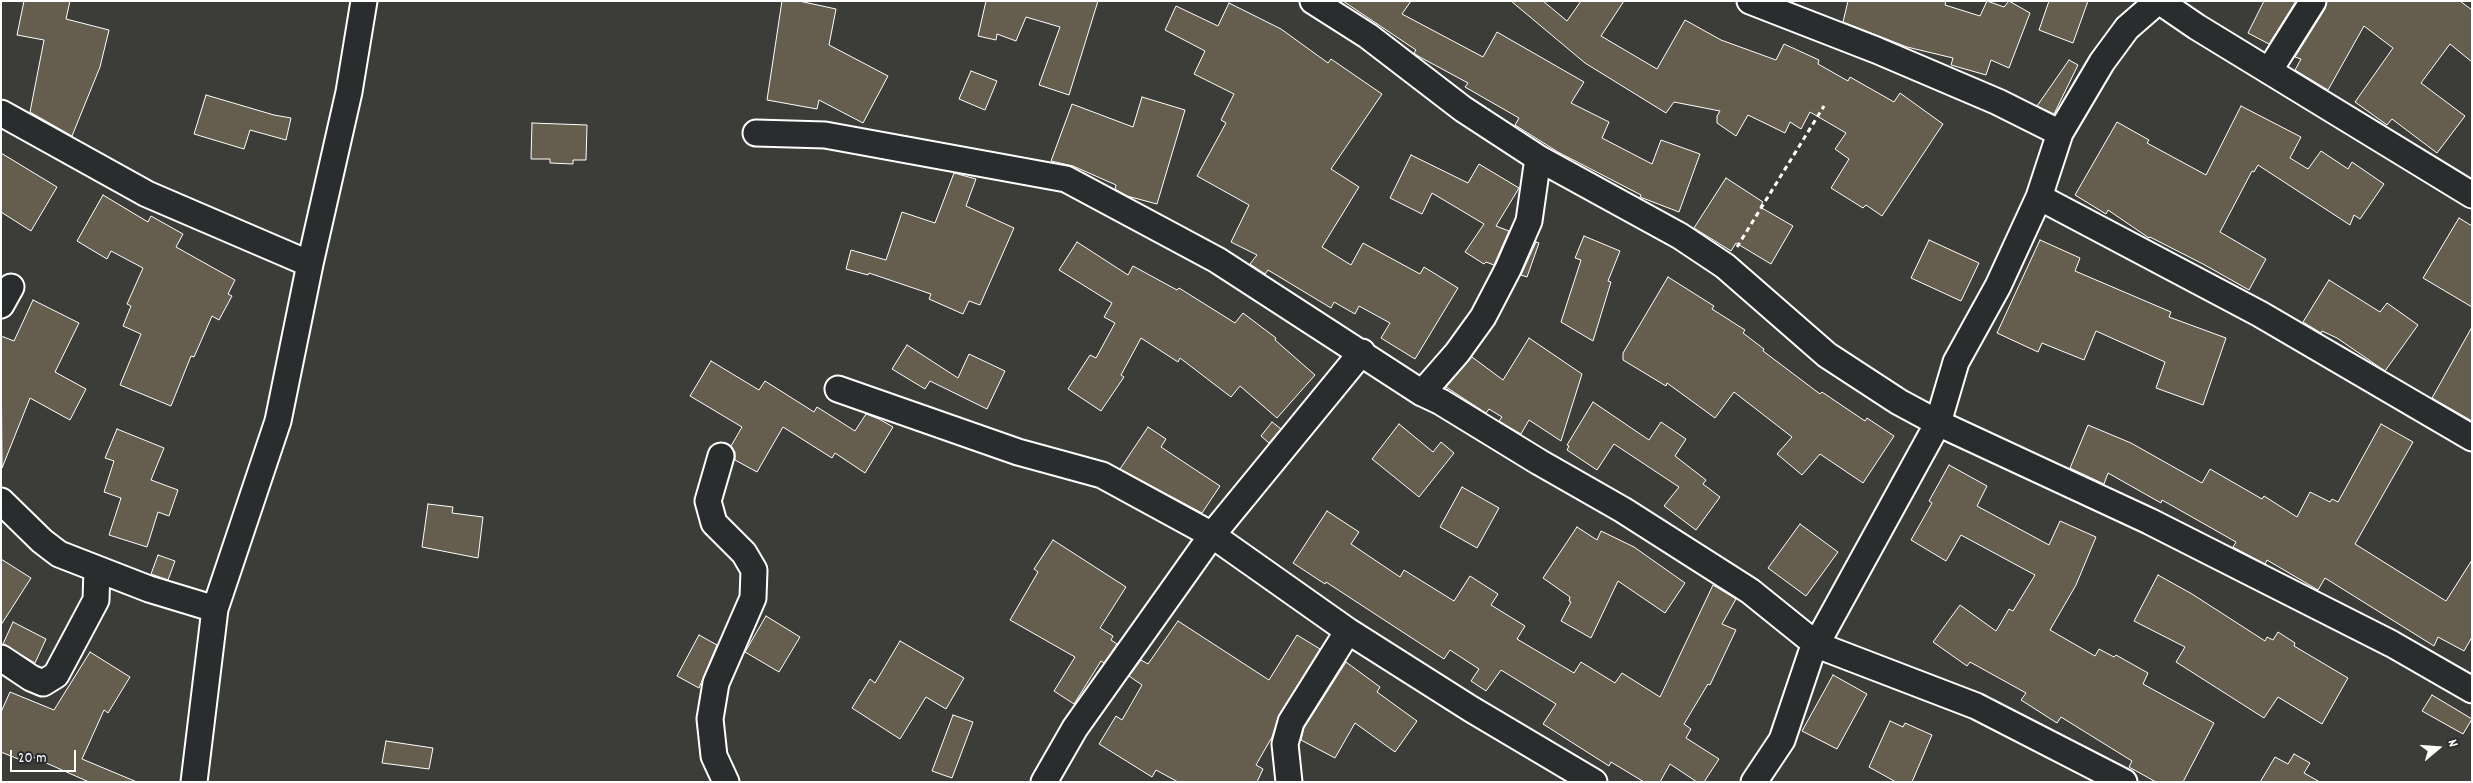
<!DOCTYPE html>
<html>
<head>
<meta charset="utf-8">
<style>
  body { margin:0 }
  #map { position:relative; width:2473px; height:783px; overflow:hidden; background:#3c3c38; font-family:Dekko,sans-serif }
  canvas { display:block }
  .frame { position:absolute; inset:0; border:2px solid #fff; pointer-events:none }
  .north { position:absolute; left:2413px; top:723px; width:50px; height:50px; -webkit-text-stroke:4px #2a2d2e; paint-order:stroke; rotate:72deg; font-size:14px; font-weight:700; line-height:20px; text-align:center; color:#fff }
  .north::after { content:''; display:block; margin:auto; width:18px; height:22px; background:#fff; clip-path:polygon(50% 0,100% 100%,50% 72%,0 100%) }
  .scale { position:absolute; left:10px; top:750px; width:66px; height:22px; box-sizing:border-box; border:2px solid #fff; border-top:0; padding-left:6px; font-size:15px; line-height:18px; white-space:nowrap; color:#fff; -webkit-text-stroke:4px #2a2d2e; paint-order:stroke }
</style>
</head>
<body>
<div id="map">
<canvas width="2473" height="783"></canvas>
<div class="frame"></div>
<div class="north">N</div>
<div class="scale">20 m</div>
</div>
<script>
const context = document.querySelector('canvas').getContext('2d');
context.lineJoin = 'round';
function fillPath(path, color) {
  context.fillStyle = color;
  context.fill(path, 'evenodd');
}
function shape(rows) {
  const path = new Path2D();
  for (const r of rows) {
    path.moveTo(r[0], r[1]);
    for (let i = 2; i < r.length; i += 2) path.lineTo(r[i], r[i + 1]);
  }
  return path;
}
function strokePath(path, color, width, dash) {
  context.strokeStyle = color;
  context.lineWidth = width;
  context.lineCap = dash ? 'butt' : 'round';
  context.setLineDash(dash || []);
  context.stroke(path);
}
const building = shape([
  [24,1,70,1,66,19,109,30,100,67,72,136,30,112,44,40,17,35,24,1],
  [782,1,799,1,836,9,829,45,888,76,863,123,819,100,817,109,767,100,782,1],
  [986,1,1098,1,1069,95,1039,85,1060,27,1026,17,1016,41,997,34,996,40,978,36,986,1],
  [1343,1,1411,1,1402,14,1483,57,1497,32,1584,82,1571,103,1609,122,1602,138,1652,164,1661,140,1700,154,1679,212,1640,197,1641,195,1558,152,1515,125,1519,118,1465,87,1468,83,1418,56,1414,53,1416,50,1343,1],
  [1511,1,1543,1,1567,21,1581,1,1624,1,1601,36,1657,69,1685,20,1721,40,1776,60,1784,44,1819,60,1818,64,1848,81,1850,77,1894,102,1900,93,1943,124,1882,216,1866,205,1863,208,1831,188,1849,159,1835,149,1846,133,1810,112,1801,129,1790,122,1785,133,1748,115,1736,136,1717,123,1717,116,1720,111,1674,102,1666,113,1585,63,1511,1],
  [1848,1,1946,1,1945,5,1980,16,1987,1,2004,7,2009,1,2030,13,2009,68,1991,60,1986,75,1951,65,1953,58,1907,47,1843,22,1848,1],
  [2049,1,2088,1,2073,43,2039,30,2049,1],
  [2264,1,2296,1,2269,44,2248,33,2264,1],
  [2327,1,2460,1,2472,10,2472,62,2450,44,2421,83,2465,116,2437,153,2392,119,2387,125,2355,102,2393,48,2364,26,2328,90,2295,70,2301,59,2295,57,2325,9,2327,1],
  [1229,3,1281,29,1328,63,1331,59,1382,94,1331,169,1359,187,1322,247,1351,265,1363,243,1420,274,1424,267,1458,288,1415,359,1381,338,1390,323,1359,306,1355,314,1334,302,1331,308,1268,270,1265,274,1250,264,1257,255,1231,242,1249,205,1197,176,1226,123,1221,120,1234,94,1194,74,1205,51,1165,30,1176,6,1218,26,1229,3],
  [2069,60,2078,65,2054,114,2037,106,2069,60],
  [971,71,997,81,985,110,959,99,971,71],
  [206,95,274,115,291,118,286,140,250,130,244,149,194,134,206,95],
  [1142,97,1185,110,1157,204,1127,196,1115,189,1116,185,1073,166,1051,161,1072,104,1133,127,1142,97],
  [2241,106,2301,137,2290,158,2308,169,2321,151,2348,169,2352,162,2384,184,2360,219,2354,215,2350,225,2258,165,2254,172,2252,171,2220,232,2266,259,2249,290,2203,264,2150,237,2149,238,2108,210,2106,214,2075,195,2117,122,2149,140,2147,143,2206,175,2241,106],
  [532,123,587,125,586,160,573,160,573,164,550,163,550,159,531,159,532,123],
  [1,153,57,187,31,231,1,212,1,153],
  [1411,155,1468,183,1479,164,1519,188,1496,226,1509,231,1494,265,1486,262,1484,264,1465,252,1484,224,1432,193,1422,214,1390,198,1411,155],
  [954,173,976,179,966,206,1014,228,980,305,969,301,963,314,929,299,931,294,869,273,868,275,846,269,851,250,886,260,902,212,935,223,954,173],
  [1726,178,1763,202,1760,207,1793,226,1771,264,1736,243,1731,251,1694,228,1726,178],
  [103,195,148,222,151,216,183,234,176,247,235,280,228,294,232,296,219,320,212,316,194,357,191,356,171,406,120,385,141,334,123,326,131,306,127,304,143,268,111,251,107,259,77,241,103,195],
  [2459,218,2472,226,2472,307,2423,278,2459,218],
  [1584,236,1620,251,1608,281,1611,282,1593,341,1561,322,1581,260,1575,258,1584,236],
  [1929,240,1979,263,1961,301,1911,278,1929,240],
  [2040,240,2080,258,2075,271,2171,312,2169,317,2226,338,2203,405,2156,388,2165,362,2096,331,2084,360,2042,343,2038,352,1997,333,2040,240],
  [1077,242,1128,275,1133,266,1177,290,1179,288,1235,323,1243,313,1276,338,1275,340,1315,375,1277,418,1240,386,1231,397,1180,358,1178,362,1141,338,1121,375,1124,377,1101,411,1068,389,1090,355,1096,358,1115,323,1104,317,1112,303,1059,270,1077,242],
  [1536,242,1539,243,1527,277,1521,275,1536,242],
  [1668,277,1714,306,1712,309,1745,330,1743,333,1764,349,1763,351,1820,394,1822,392,1865,421,1867,418,1894,436,1863,483,1820,454,1802,475,1777,454,1792,437,1734,392,1715,418,1667,383,1666,386,1623,360,1623,353,1668,277],
  [2329,280,2380,312,2387,303,2418,325,2385,371,2337,338,2322,331,2321,333,2303,322,2329,280],
  [33,300,79,323,55,372,86,389,70,420,30,398,2,468,1,336,14,341,33,300],
  [2472,327,2472,421,2432,398,2472,327],
  [1529,338,1582,374,1561,441,1529,420,1521,434,1499,421,1502,417,1489,409,1486,413,1446,387,1472,357,1503,380,1529,338],
  [907,345,958,378,969,354,1005,371,987,409,930,381,925,389,892,369,907,345],
  [711,361,759,390,765,381,814,412,817,407,855,431,866,414,879,419,893,427,865,473,835,453,832,458,783,427,757,472,735,460,735,452,731,446,742,427,690,396,711,361],
  [1593,402,1649,440,1661,422,1686,439,1675,456,1706,480,1703,484,1720,497,1696,530,1664,506,1679,487,1614,444,1597,470,1567,450,1569,446,1567,445,1593,402],
  [1272,422,1281,429,1269,443,1261,436,1272,422],
  [1399,424,1433,452,1441,442,1454,453,1419,497,1372,459,1399,424],
  [2381,424,2413,442,2355,544,2446,601,2472,560,2472,637,2464,651,2438,637,2434,646,2325,578,2318,590,2267,560,2265,564,2233,547,2236,542,2162,500,2161,503,2108,473,2104,484,2070,468,2088,425,2131,443,2202,483,2210,469,2262,499,2264,496,2297,517,2310,492,2330,502,2332,499,2338,502,2381,424],
  [1148,427,1166,439,1161,447,1220,486,1202,513,1120,469,1148,427],
  [117,429,164,448,151,480,178,490,169,516,158,512,147,547,109,535,121,498,104,492,114,461,105,458,117,429],
  [1949,465,1987,486,1977,506,2049,545,2060,521,2096,537,2076,585,2050,630,2095,656,2099,649,2114,657,2116,655,2148,673,2143,684,2214,723,2183,782,2156,782,2129,767,2132,761,2061,717,2057,723,2021,700,2026,693,1970,662,1967,666,1933,642,1960,605,1996,631,2009,609,2013,611,2035,575,1961,535,1946,561,1911,540,1932,503,1929,501,1949,465],
  [1462,487,1499,508,1477,548,1440,527,1462,487],
  [428,504,453,507,452,513,483,517,478,558,422,547,428,504],
  [1327,511,1359,532,1351,544,1400,577,1404,570,1454,601,1470,576,1498,594,1491,605,1525,626,1517,639,1574,673,1581,662,1615,683,1622,673,1660,697,1713,585,1736,599,1722,624,1736,630,1710,685,1708,684,1684,724,1691,729,1686,738,1719,759,1704,782,1697,782,1670,764,1660,782,1644,782,1611,762,1609,766,1543,724,1556,704,1501,670,1486,691,1471,681,1479,669,1450,650,1444,659,1326,582,1325,584,1293,563,1327,511],
  [1800,524,1838,552,1806,596,1768,568,1800,524],
  [1577,527,1597,540,1601,531,1634,547,1685,583,1665,613,1618,581,1591,638,1561,621,1571,602,1569,601,1570,597,1543,578,1577,527],
  [1053,540,1126,587,1100,628,1113,636,1111,640,1117,644,1104,663,1101,661,1074,704,1054,691,1075,657,1010,620,1038,572,1034,569,1053,540],
  [158,555,175,561,168,580,151,574,158,555],
  [1,559,31,578,1,625,1,559],
  [2158,575,2192,594,2265,641,2267,637,2273,640,2278,632,2295,643,2294,646,2348,678,2322,724,2278,697,2264,718,2176,662,2185,647,2134,621,2158,575],
  [766,616,800,637,779,672,745,652,766,616],
  [1178,621,1269,680,1297,635,1320,649,1279,715,1272,737,1256,765,1263,769,1257,782,1178,782,1156,770,1152,777,1099,744,1116,716,1122,720,1142,685,1129,676,1141,660,1148,664,1178,621],
  [13,622,46,639,35,663,3,644,13,622],
  [699,635,717,645,699,688,677,676,699,635],
  [900,641,964,678,946,709,926,697,900,739,852,708,870,679,875,683,900,641],
  [90,652,130,677,108,713,104,710,82,759,137,782,89,782,26,754,23,761,1,752,1,712,10,692,54,710,90,652],
  [1346,662,1380,687,1377,692,1417,721,1395,752,1355,723,1335,758,1301,740,1304,728,1346,662],
  [1833,675,1867,694,1837,749,1802,731,1833,675],
  [2432,695,2472,719,2463,734,2422,711,2432,695],
  [953,715,973,722,952,778,932,771,953,715],
  [1890,721,1903,727,1905,723,1932,735,1912,782,1896,782,1869,767,1890,721],
  [386,741,433,748,429,769,382,763,386,741],
  [2294,754,2310,763,2304,773,2320,782,2260,782,2275,757,2288,764,2294,754]
]);
fillPath(building, '#655e4e');
strokePath(building, '#fff', 1);
const minor = shape([
  [1313,1,1368,36,1463,109,1538,158,1680,236,1725,266,1827,355,1899,402,1938,423,2149,521,2392,644,2472,690],
  [1750,1,1876,50,1998,102,2060,133],
  [2159,1,2197,27,2472,195],
  [2269,71,2313,1],
  [1,113,147,194,310,264],
  [756,133,825,135,1066,179,1217,260,1422,393,1441,402,1539,462,1623,510,1750,591,1817,645,1976,706,2124,782],
  [2039,197,2260,314,2472,438],
  [1,305,11,287],
  [838,389,1018,452,1102,475,1212,535,1348,631,1471,709,1594,782],
  [1422,393,1457,353,1483,317,1508,269,1529,221,1538,158],
  [721,456,708,501,714,523,744,553,754,570,753,598,716,683,710,719,714,756,726,782],
  [1,501,42,541,59,554,149,589,215,609],
  [1,658,31,678,43,683,56,675,96,600,97,569],
  [194,782,215,609,278,421,310,264,349,92,364,1],
  [1044,782,1075,728,1212,535,1362,352],
  [1289,782,1285,744,1291,722,1348,631],
  [1754,782,1782,740,1811,654,1938,423,1956,362,1998,286,2039,197,2060,133,2102,62,2127,28,2158,1]
]);
strokePath(minor, '#fff', 29);
strokePath(shape([
  [1737,247,1824,106]
]), '#fff', 3, [5, 4]);
strokePath(minor, '#2a2d2e', 25);
</script>
</body>
</html>
